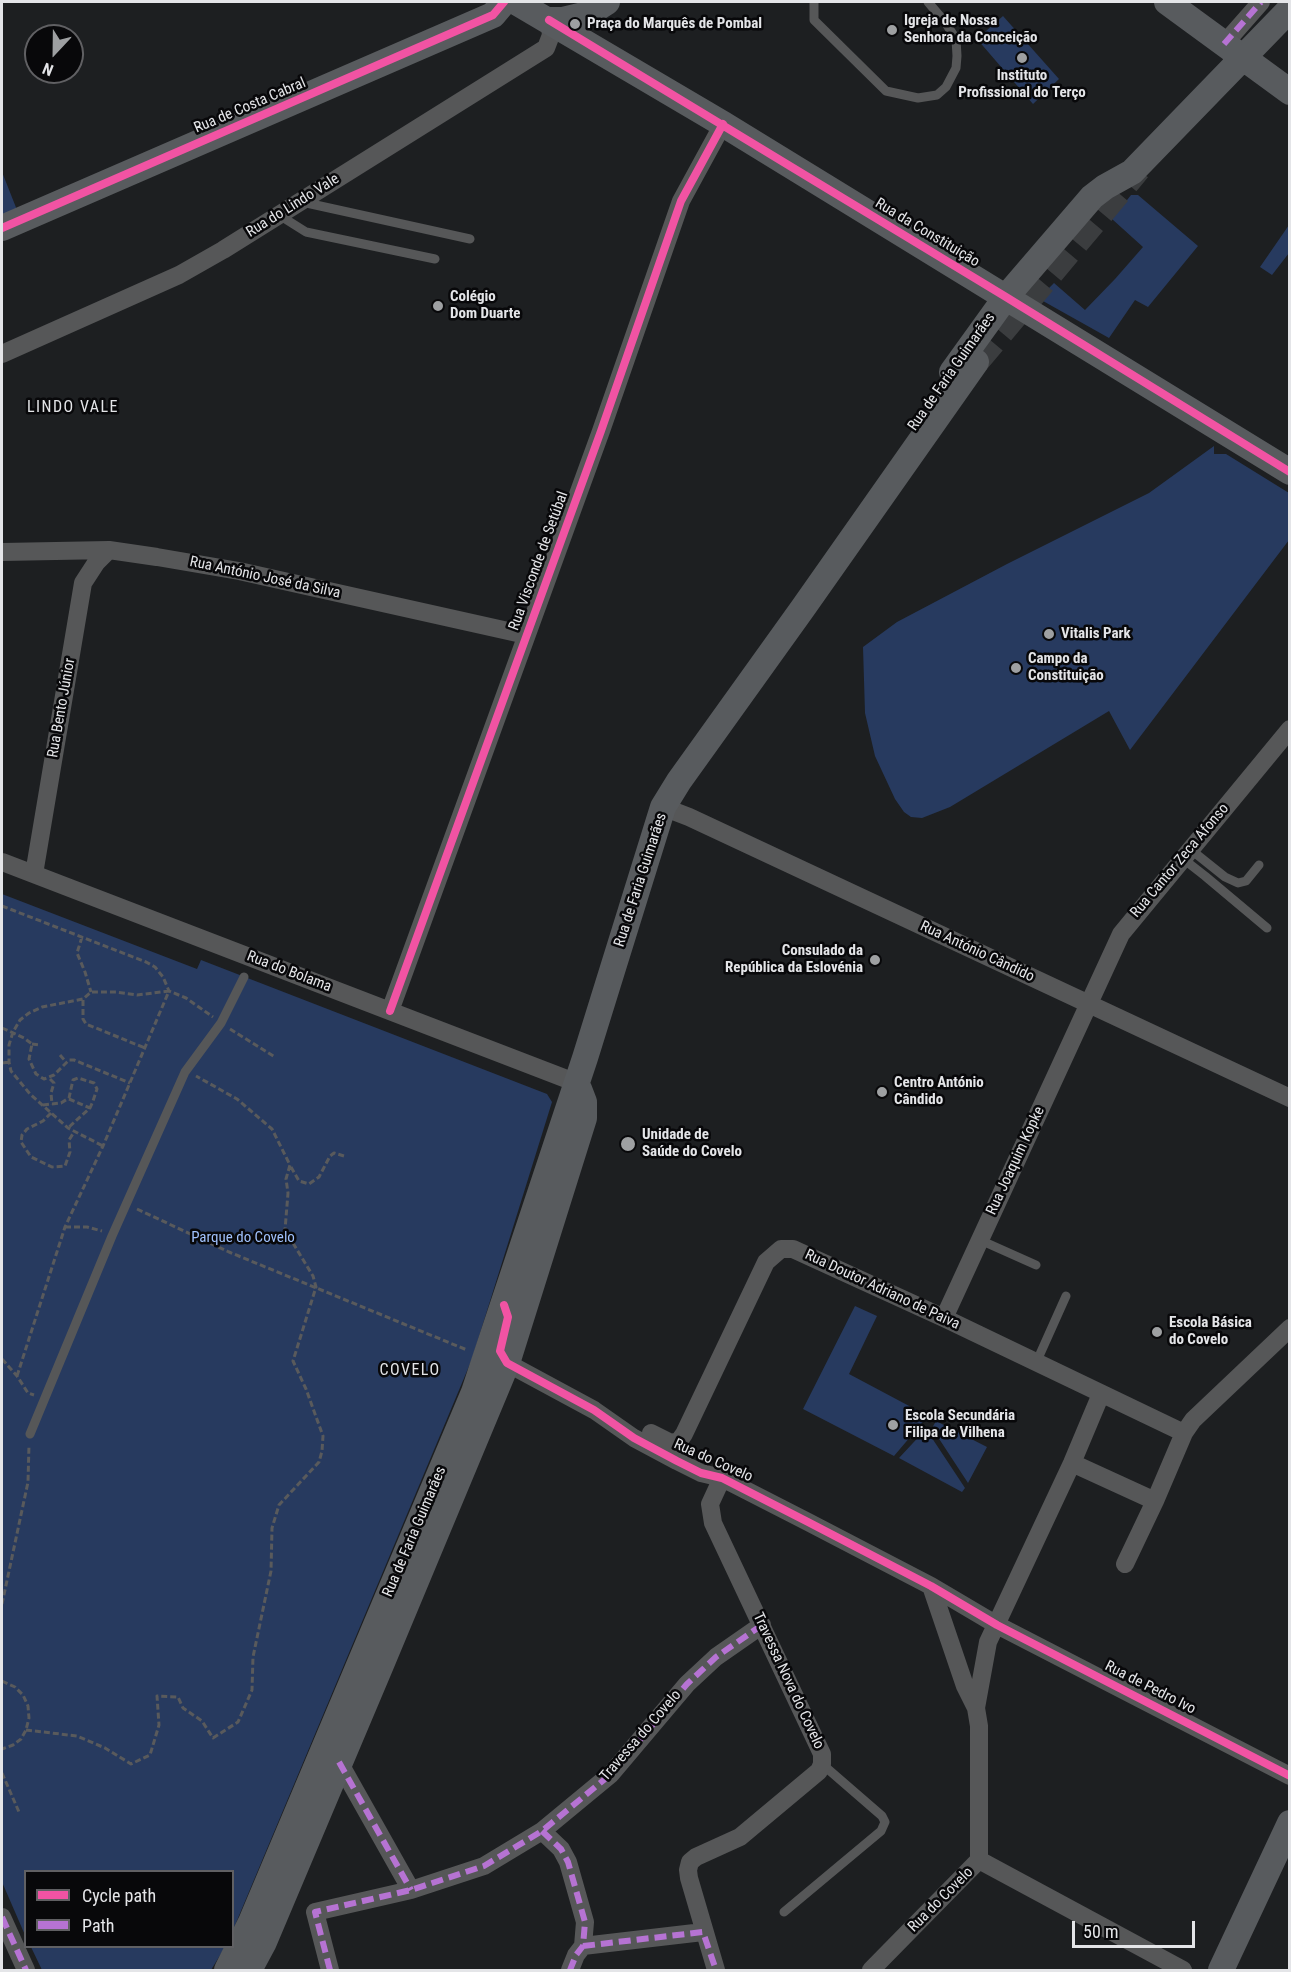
<!DOCTYPE html>
<html>
<head>
<meta charset="utf-8">
<style>
  body { margin:0 }
  #map { position:relative; width:1291px; height:1972px; overflow:hidden; background:#1d1f21; font-family:"Roboto Condensed",sans-serif }
  canvas { display:block }
  .frame { position:absolute; inset:0; border:3px solid #e4e5e8; pointer-events:none }
  .legend { position:absolute; left:24px; top:1870px; width:210px; height:78px; box-sizing:border-box; background:#08080a; border:2px solid #606063; margin:0; padding:8px 10px; list-style:none; font-size:18px; color:#e4e5e8 }
  .legend li { display:flex; align-items:center; gap:12px; height:30px }
  .legend b { width:30px; border:2px solid #606063 }
  .north { position:absolute; left:24px; top:24px; width:60px; height:60px; box-sizing:border-box; background:#08080a; border:2px solid #606063; border-radius:50%; rotate:202deg; font-size:16px; font-weight:700; line-height:24px; text-align:center; color:#e4e5e8 }
  .north::after { content:''; display:block; margin:auto; width:21px; height:27px; background:#9ea0a2; clip-path:polygon(50% 0,100% 100%,50% 72%,0 100%) }
  .scale { position:absolute; left:1072px; top:1921px; width:123px; height:27px; box-sizing:border-box; border:3px solid #e4e5e8; border-top:0; padding-left:8px; font-size:18px; line-height:21px; white-space:nowrap; color:#e4e5e8; -webkit-text-stroke:4px #08080a; paint-order:stroke }
</style>
</head>
<body>
<div id="map">
<canvas width="1291" height="1972"></canvas>
<div class="frame"></div>
<ul class="legend">
<li><b style="height:8px;background:#f153a3"></b>Cycle path</li>
<li><b style="height:8px;background:#b673d3"></b>Path</li>
</ul>
<div class="north">N</div>
<div class="scale">50 m</div>
</div>
<script>
const context = document.querySelector('canvas').getContext('2d');
context.lineJoin = 'round';
function fillPath(path, color) {
  context.fillStyle = color;
  context.fill(path, 'evenodd');
}
function shape(rows) {
  const path = new Path2D();
  for (const r of rows) {
    path.moveTo(r[0], r[1]);
    for (let i = 2; i < r.length; i += 2) path.lineTo(r[i], r[i + 1]);
  }
  return path;
}
function strokePath(path, color, width, dash) {
  context.strokeStyle = color;
  context.lineWidth = width;
  context.lineCap = dash ? 'butt' : 'round';
  context.setLineDash(dash || []);
  context.stroke(path);
}
function drawText(font, color, halo, rows, align = 'center') {
  context.font = font + ' "Roboto Condensed",sans-serif';
  context.lineWidth = 5;
  context.setLineDash([]);
  context.textBaseline = 'middle';
  context.strokeStyle = halo;
  context.fillStyle = color;
  for (const [text, x, y, turn = 0] of rows) {
    context.save();
    context.translate(x, y);
    context.rotate((+turn || 0) * Math.PI / 180);
    context.textAlign = isNaN(turn) ? turn : align;
    if (halo) context.strokeText(text, 0, 0);
    context.fillText(text, 0, 0);
    context.restore();
  }
}
fillPath(shape([
  [1003,16,1059,79,1033,104,977,39],
  [2,172,17,210,2,216],
  [1131,195,1138,195,1198,246,1148,307,1135,300,1109,338,1043,301,1042,295,1054,283,1085,310,1115,279,1143,247,1112,219],
  [1289,225,1289,253,1272,275,1260,267],
  [1214,446,1214,454,1226,454,1289,493,1289,540,1130,750,1109,711,950,807,922,818,911,817,904,812,895,799,875,756,865,713,863,647,897,622,1007,564,1149,493],
  [2,894,197,969,201,960,547,1094,552,1102,472,1359,233,1930,232,1872,26,1872,25,1935,2,1882],
  [855,1306,877,1316,849,1374,928,1416,894,1456,803,1409],
  [936,1421,987,1447,968,1483,932,1428],
  [926,1429,965,1488,962,1492,899,1458],
  [31,1947,225,1947,211,1970,42,1970]
]), '#273a5f');
strokePath(shape([
  [976,362,1138,169]
]), '#3b3d3f', 26, [26, 13]);
strokePath(shape([
  [2,906,146,962,155,967,163,977,169,991,186,998,213,1017],
  [82,937,77,953,85,972,91,992],
  [83,1000,83,1019,86,1024,145,1048],
  [2,1028,24,1038,32,1044,29,1059,36,1074,44,1079,54,1075,69,1060,74,1060,130,1083],
  [230,1029,275,1057],
  [32,1044,40,1045],
  [60,1055,66,1062],
  [2,1063,9,1062],
  [50,1079,54,1083,51,1093,52,1104],
  [69,1099,90,1108],
  [43,1105,61,1103,69,1098,73,1080,78,1078,94,1083,97,1089,93,1101,90,1108,68,1128],
  [51,1113,43,1121,27,1129,22,1135,21,1142,31,1157,52,1167,65,1166,70,1152,69,1140,74,1132],
  [291,1167,299,1181,309,1184,319,1177,330,1156,334,1153,344,1156],
  [137,1209,229,1252,467,1350],
  [65,1227,87,1227,102,1231],
  [2,1359,17,1376,28,1393,34,1395],
  [17,1376,65,1227,103,1146,169,991,137,995,116,992,91,992,83,999,42,1007,29,1013,20,1020,13,1032,9,1045,9,1062,11,1071,30,1094,68,1128,103,1146],
  [2,1604,28,1482,29,1445],
  [2,1681,15,1687,23,1695,28,1706,29,1718,26,1730,21,1739,13,1745,2,1749],
  [26,1730,77,1736,105,1748,131,1764,150,1755,159,1725,157,1696,178,1697,183,1708,202,1721,213,1738,238,1722,252,1690,253,1657,271,1571,272,1528,279,1505,319,1462,322,1451,323,1436,306,1389,293,1361,316,1287,313,1276,285,1230,288,1193,286,1179,290,1165,272,1129,237,1099,196,1076],
  [2,1773,19,1812]
]), '#595a5c', 3, [6, 3]);
strokePath(shape([
  [814,2,814,20,886,91,918,98,937,95,946,87,956,68,957,56,956,39,945,22,928,2],
  [302,202,470,239],
  [279,215,306,232,435,259],
  [1190,849,1225,877,1238,883,1246,881,1259,865],
  [1182,858,1205,876,1267,928],
  [980,1240,1036,1265],
  [1036,1363,1066,1296],
  [30,1434,112,1236,185,1072,221,1023,244,977],
  [784,1912,881,1831,885,1822,882,1816,822,1764]
]), '#565758', 9);
strokePath(shape([
  [1224,44,1261,2],
  [2,354,179,275,223,250,546,48,551,35,549,20],
  [2,552,109,550,157,557,239,571,526,635],
  [663,807,689,817,1290,1098],
  [2,862,577,1083],
  [34,874,83,583,96,563,109,550],
  [390,1011,601,431,681,201,723,124],
  [944,1318,1121,934,1290,729],
  [502,1356,507,1363,594,1410,634,1438,677,1461,701,1473,722,1478,808,1522,931,1586,997,1625,1290,1776],
  [651,1433,671,1443,679,1441,684,1434,766,1262,781,1249,793,1249,944,1318,1184,1433,1155,1501,1072,1463],
  [1184,1433,1193,1420,1290,1328],
  [1125,1564,1155,1501],
  [976,1708,988,1642,1072,1463,1101,1394],
  [339,1762,411,1890],
  [542,1831,561,1849,568,1862,585,1922,583,1946,576,1955,570,1970],
  [979,1860,1183,1970],
  [2,1917,26,1970],
  [583,1946,703,1932],
  [330,1970,315,1912,411,1890,484,1866,542,1831,611,1774,687,1684,716,1657,762,1625],
  [716,1970,689,1878,688,1870,690,1862,696,1857,740,1837,819,1771,822,1764,822,1754,713,1523,710,1504,722,1478],
  [871,1970,979,1860,979,1726,976,1708,965,1686,931,1586]
]), '#565758', 18);
strokePath(shape([
  [516,2,723,124,1290,472],
  [1167,2,1290,92],
  [549,20,563,20,588,14,607,2],
  [2,228,493,15,504,2],
  [952,372,1006,297,1092,197,1105,187,1132,172,1290,9],
  [227,1970,251,1922,474,1392,585,1058,663,807,679,781,803,608,976,362],
  [249,1970,264,1942,381,1665,507,1363,584,1118,584,1102,579,1089],
  [1221,1970,1290,1823]
]), '#585b5e', 26);
strokePath(shape([
  [1224,44,1261,2],
  [339,1762,411,1890],
  [542,1831,561,1849,568,1862,585,1922,583,1946,576,1955,570,1970],
  [2,1917,26,1970],
  [583,1946,703,1932,716,1970],
  [330,1970,315,1912,411,1890,484,1866,542,1831,611,1774,687,1684,716,1657,762,1625]
]), '#b673d3', 6, [12, 6]);
strokePath(shape([
  [549,20,1006,297,1290,472],
  [2,228,493,15,504,2],
  [390,1011,601,431,681,201,723,124],
  [504,1305,508,1317,500,1351,507,1363,594,1410,634,1438,677,1461,701,1473,722,1478,808,1522,931,1586,997,1625,1290,1776]
]), '#f153a3', 8);
for (const [x, y, r, color] of [
  [575,24,6,"#9ea0a2"],
  [892,30,6,"#9ea0a2"],
  [1022,58,6,"#9ea0a2"],
  [438,306,6,"#9ea0a2"],
  [1049,634,6,"#9ea0a2"],
  [1016,668,6,"#9ea0a2"],
  [875,960,6,"#9ea0a2"],
  [882,1092,6,"#9ea0a2"],
  [628,1144,8,"#9ea0a2"],
  [1157,1332,6,"#9ea0a2"],
  [893,1425,6,"#9ea0a2"]
]) {
  const dot = new Path2D();
  dot.arc(x, y, r, 0, 2 * Math.PI);
  context.fillStyle = color;
  context.fill(dot);
  strokePath(dot, '#08080a', 2);
}
drawText('bold 15px', '#e4e5e8', '#08080a', [
  ["Igreja de Nossa",904,21],
  ["Senhora da Conceição",904,38],
  ["Praça do Marquês de Pombal",587,24],
  ["Instituto",1022,76,"center"],
  ["Profissional do Terço",1022,93,"center"],
  ["Colégio",450,297],
  ["Dom Duarte",450,314],
  ["Vitalis Park",1061,634],
  ["Campo da",1028,659],
  ["Constituição",1028,676],
  ["Consulado da",863,951,"right"],
  ["República da Eslovénia",863,968,"right"],
  ["Centro António",894,1083],
  ["Cândido",894,1100],
  ["Unidade de",642,1135],
  ["Saúde do Covelo",642,1152],
  ["Escola Básica",1169,1323],
  ["do Covelo",1169,1340],
  ["Escola Secundária",905,1416],
  ["Filipa de Vilhena",905,1433]
], 'left');
drawText('15px', '#e4e5e8', '#08080a', [
  ["Rua de Costa Cabral",250,106,-23],
  ["Rua do Lindo Vale",293,206,-32],
  ["Rua da Constituição",927,233,31],
  ["Rua de Faria Guimarães",952,372,-55],
  ["Rua Visconde de Setúbal",539,561,-70],
  ["Rua António José da Silva",265,578,12],
  ["Rua Bento Júnior",62,708,-80],
  ["Rua Cantor Zeca Afonso",1180,861,-50],
  ["Rua de Faria Guimarães",641,880,-72],
  ["Rua António Cândido",977,952,25],
  ["Rua do Bolama",289,972,21],
  ["Rua Joaquim Kopke",1016,1161,-65],
  ["Rua Doutor Adriano de Paiva",882,1290,25],
  ["Rua do Covelo",713,1461,24],
  ["Rua de Faria Guimarães",415,1532,-67],
  ["Travessa Nova do Covelo",788,1681,65],
  ["Rua de Pedro Ivo",1150,1688,27],
  ["Travessa do Covelo",641,1736,-49],
  ["Rua do Covelo",941,1900,-45]
]);
drawText('15px', '#a0c1fc', '#08080a', [
  ["Parque do Covelo",243,1238]
]);
context.letterSpacing = '1.5px';
drawText('16px', '#e4e5e8', '#08080a', [
  ["LINDO VALE",73,408],
  ["COVELO",410,1371]
]);
context.letterSpacing = '0px';
</script>
</body>
</html>
